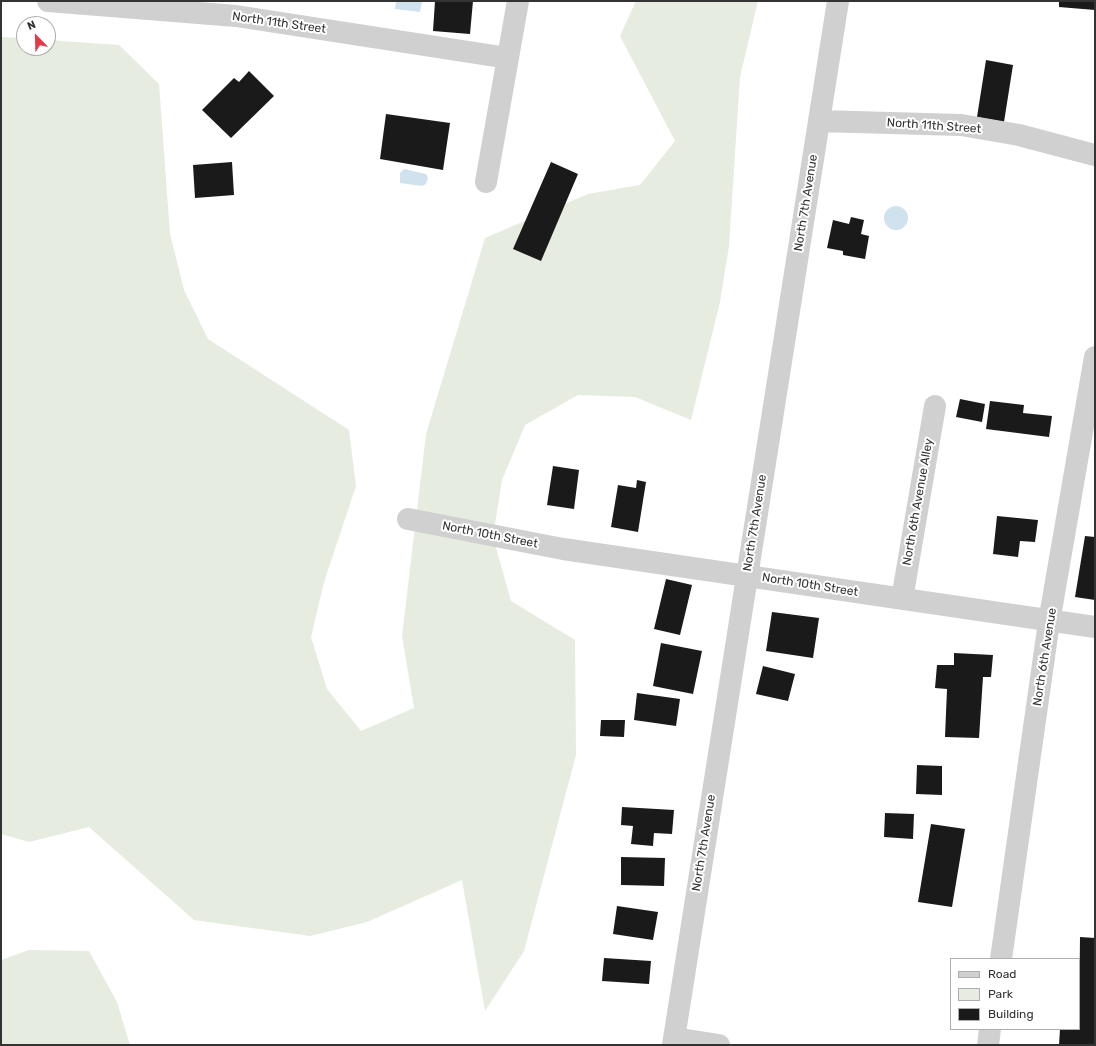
<!DOCTYPE html>
<html>
<head>
<meta charset="utf-8">
<style>
  body { margin:0 }
  #map { position:relative; width:1096px; height:1046px; overflow:hidden; background:#fff; font-family:Rubik,sans-serif }
  canvas { display:block }
  .frame { position:absolute; inset:0; border:2px solid #333; pointer-events:none }
  .legend { position:absolute; left:950px; top:958px; width:130px; height:72px; box-sizing:border-box; background:#fff; border:1px solid #adadad; margin:0; padding:5px 7px; list-style:none; font-size:12px; color:#333 }
  .legend li { display:flex; align-items:center; gap:8px; height:20px }
  .legend b { width:20px; border:1px solid #adadad }
  .north { position:absolute; left:16px; top:16px; width:40px; height:40px; box-sizing:border-box; background:#fff; border:1px solid #adadad; border-radius:50%; rotate:337deg; font-size:11px; font-weight:700; line-height:16px; text-align:center; color:#333 }
  .north::after { content:''; display:block; margin:auto; width:14px; height:18px; background:#e63946; clip-path:polygon(50% 0,100% 100%,50% 72%,0 100%) }
</style>
</head>
<body>
<div id="map">
<canvas width="1096" height="1046"></canvas>
<div class="frame"></div>
<ul class="legend">
<li><b style="height:5px;background:#d0d0d0"></b>Road</li>
<li><b style="height:11px;background:#e6ecdf"></b>Park</li>
<li><b style="height:11px;background:#1a1a1a"></b>Building</li>
</ul>
<div class="north">N</div>
</div>
<script>
const context = document.querySelector('canvas').getContext('2d');
context.lineJoin = 'round';
function fillPath(path, color) {
  context.fillStyle = color;
  context.fill(path, 'evenodd');
}
function shape(rows) {
  const path = new Path2D();
  for (const r of rows) {
    if (r.length === 3) {
      path.moveTo(r[0] + r[2], r[1]);
      path.arc(r[0], r[1], r[2], 0, 2 * Math.PI);
      continue;
    }
    path.moveTo(r[0], r[1]);
    for (let i = 2; i < r.length; i += 2) path.lineTo(r[i], r[i + 1]);
  }
  return path;
}
function strokePath(path, color, width, dash) {
  context.strokeStyle = color;
  context.lineWidth = width;
  context.lineCap = dash ? 'butt' : 'round';
  context.setLineDash(dash || []);
  context.stroke(path);
}
function drawText(font, color, halo, rows, align = 'center') {
  context.font = font + ' Rubik,sans-serif';
  context.lineWidth = 4;
  context.setLineDash([]);
  context.textBaseline = 'middle';
  context.strokeStyle = halo;
  context.fillStyle = color;
  for (const [text, x, y, turn = 0] of rows) {
    context.save();
    context.translate(x, y);
    context.rotate((+turn || 0) * Math.PI / 180);
    context.textAlign = isNaN(turn) ? turn : align;
    if (halo) context.strokeText(text, 0, 0);
    context.fillText(text, 0, 0);
    context.restore();
  }
}
fillPath(shape([
  [636,1,758,1,740,77,729,246,720,302,691,420,635,397,578,395,525,425,502,480,493,537,511,601,575,640,576,755,524,951,485,1011,462,880,367,922,310,936,194,920,89,827,29,842,1,834,1,37,24,38,24,48,48,48,48,40,119,45,159,84,170,234,184,290,208,339,349,430,356,486,324,582,311,637,327,689,361,731,414,708,402,636,426,434,485,238,588,194,640,185,675,141,620,36],
  [29,950,89,951,117,1002,130,1045,1,1045,1,960]
]), '#e6ecdf');
fillPath(shape([
  [396,1,422,1,420,12,395,9],
  [404,169,426,174,428,178,426,184,422,186,400,183,400,173],
  [896,218,12]
]), '#cfe2ee');
fillPath(shape([
  [435,1,473,1,470,34,433,31],
  [1059,1,1095,1,1095,10,1059,7],
  [986,60,1013,65,1004,122,977,117],
  [249,71,274,96,231,138,202,110,234,78,239,82],
  [386,114,450,123,443,170,380,159],
  [232,162,234,195,195,198,193,165],
  [551,162,578,174,541,261,513,249],
  [851,217,864,220,861,234,869,236,865,259,843,255,843,251,827,248,833,220,849,224],
  [960,399,985,404,982,422,956,417],
  [990,401,1024,405,1023,413,1052,416,1049,437,986,429],
  [553,466,579,470,574,509,547,505],
  [637,480,646,482,638,532,611,527,618,485,636,488],
  [997,516,1038,520,1035,542,1020,541,1018,557,993,554],
  [1085,536,1095,537,1095,600,1075,597],
  [666,579,692,585,680,635,654,629],
  [772,612,819,618,813,658,766,651],
  [661,643,702,651,693,694,653,686],
  [954,653,993,655,991,677,983,677,979,738,945,737,947,689,935,688,937,665,954,665],
  [763,666,795,674,788,701,756,694],
  [637,693,680,699,676,726,634,720],
  [601,720,625,720,624,737,600,736],
  [917,765,942,766,942,795,916,794],
  [622,807,674,810,672,834,654,833,653,846,631,844,633,826,621,825],
  [885,813,914,814,913,839,884,837],
  [931,824,965,829,952,907,918,902],
  [621,857,665,858,664,886,621,885],
  [617,906,658,912,653,940,613,934],
  [1080,937,1095,938,1095,1045,1059,1045,1060,1029,1079,1029],
  [604,958,651,961,649,984,602,981]
]), '#1a1a1a');
strokePath(shape([
  [48,1,236,16,508,58],
  [819,121,961,125,1019,135,1095,155],
  [486,182,518,1],
  [408,519,563,549,1095,627],
  [902,599,935,406],
  [1001,959,1049,622,1095,357],
  [674,1038,719,1045],
  [673,1045,838,1],
  [988,1045,990,1029]
]), '#d0d0d0', 22);
drawText('12px', '#333', '#fff', [
  ["North 11th Street",279,23,8],
  ["North 11th Street",934,126,4],
  ["North 7th Avenue",806,203,-81],
  ["North 6th Avenue Alley",918,502,-80],
  ["North 7th Avenue",755,523,-81],
  ["North 10th Street",490,535,11],
  ["North 10th Street",810,585,9],
  ["North 6th Avenue",1045,657,-81],
  ["North 7th Avenue",704,843,-81]
]);
</script>
</body>
</html>
